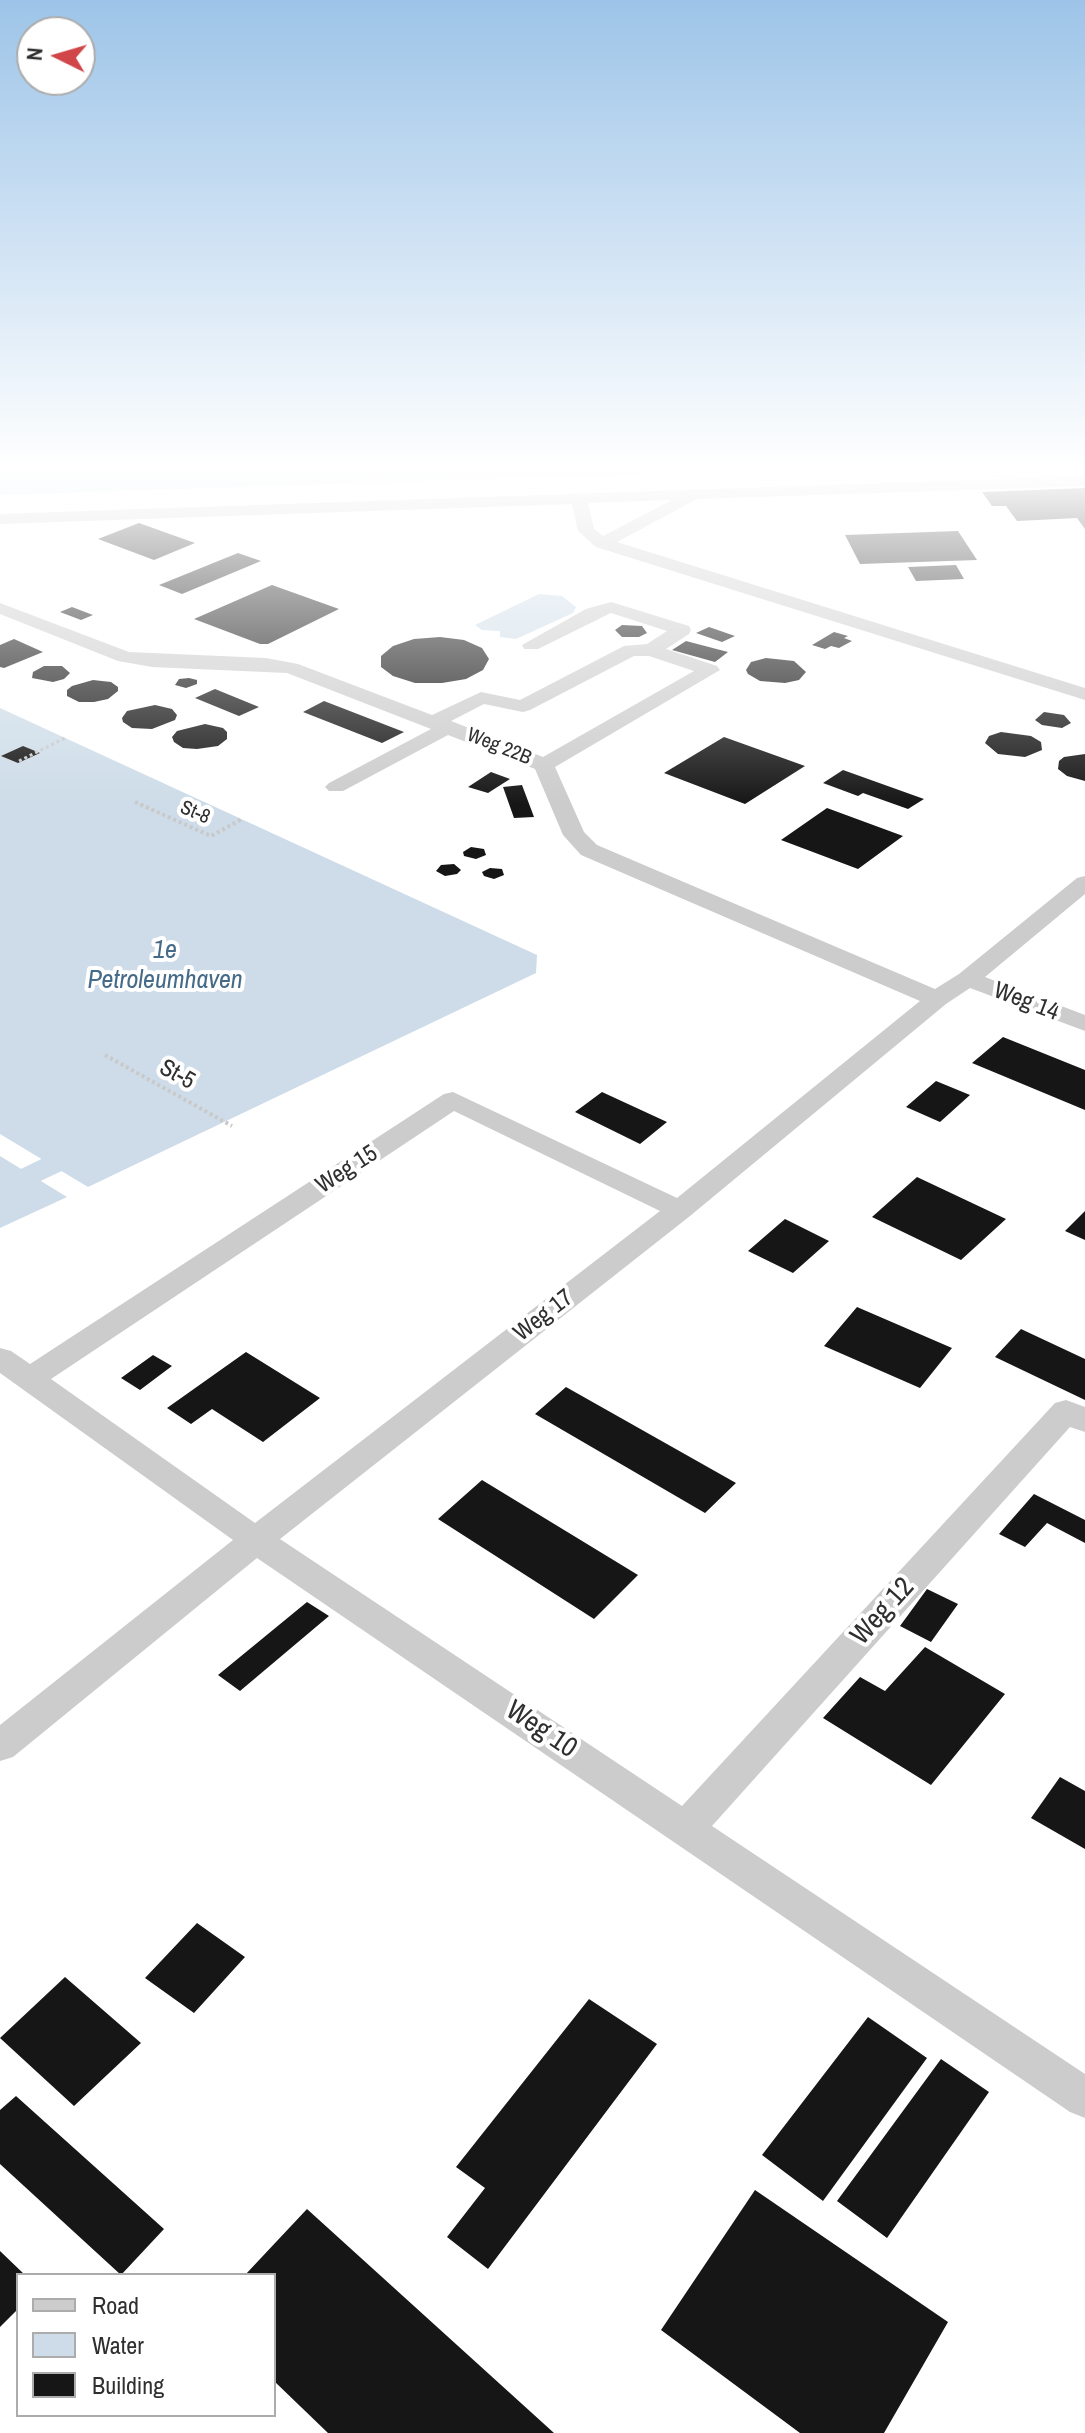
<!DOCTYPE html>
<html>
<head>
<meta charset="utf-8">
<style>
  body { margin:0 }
  #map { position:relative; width:1085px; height:2433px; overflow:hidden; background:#fff; font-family:"Archivo Narrow",sans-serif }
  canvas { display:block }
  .legend { position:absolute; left:16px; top:2273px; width:260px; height:144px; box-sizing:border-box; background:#fff; border:2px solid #acacac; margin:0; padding:10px 14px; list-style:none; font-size:24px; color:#2f2f2f }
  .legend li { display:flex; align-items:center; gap:16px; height:40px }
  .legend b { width:40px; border:2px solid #acacac }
  .north { position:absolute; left:16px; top:16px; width:80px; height:80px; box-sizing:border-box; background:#fff; border:2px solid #acacac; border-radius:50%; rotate:275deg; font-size:22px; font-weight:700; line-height:32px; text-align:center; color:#2f2f2f }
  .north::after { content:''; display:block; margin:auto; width:28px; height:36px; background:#d14648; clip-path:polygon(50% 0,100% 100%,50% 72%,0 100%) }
</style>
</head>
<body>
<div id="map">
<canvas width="1085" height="2433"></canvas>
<ul class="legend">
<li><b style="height:10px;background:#ccc"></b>Road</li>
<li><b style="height:22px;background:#cddce8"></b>Water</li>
<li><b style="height:22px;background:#161616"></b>Building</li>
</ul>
<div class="north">N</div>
</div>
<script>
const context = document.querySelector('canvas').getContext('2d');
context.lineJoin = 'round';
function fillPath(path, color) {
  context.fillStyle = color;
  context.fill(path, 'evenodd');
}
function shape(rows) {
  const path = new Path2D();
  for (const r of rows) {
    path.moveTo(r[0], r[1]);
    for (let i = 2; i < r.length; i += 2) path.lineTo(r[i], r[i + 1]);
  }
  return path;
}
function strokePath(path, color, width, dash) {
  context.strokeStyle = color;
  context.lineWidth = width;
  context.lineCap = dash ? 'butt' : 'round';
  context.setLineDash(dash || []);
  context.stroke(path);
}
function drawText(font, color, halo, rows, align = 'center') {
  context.font = font + ' "Archivo Narrow",sans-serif';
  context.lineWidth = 8;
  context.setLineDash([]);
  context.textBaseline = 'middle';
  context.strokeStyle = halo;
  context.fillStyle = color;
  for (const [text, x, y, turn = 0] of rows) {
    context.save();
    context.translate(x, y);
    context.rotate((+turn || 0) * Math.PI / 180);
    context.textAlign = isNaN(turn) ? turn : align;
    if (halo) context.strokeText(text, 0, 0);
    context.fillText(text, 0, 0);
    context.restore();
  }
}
fillPath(shape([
  [0,465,747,465,749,470,0,495],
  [539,594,562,596,576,607,573,613,516,639,500,637,500,631,482,630,475,625],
  [0,708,537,955,536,973,88,1187,0,1134],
  [0,1156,67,1197,0,1228]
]), '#cddce8');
fillPath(shape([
  [66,1129,76,1132,80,1138,85,1156,81,1162,0,1200,0,1179,56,1152,52,1138,56,1132,66,1129]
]), '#cddce8');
fillPath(shape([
  [1085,488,1085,529,1077,518,1017,521,1006,506,992,506,982,492],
  [139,523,195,543,154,560,98,539],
  [958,531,977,560,860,564,845,535],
  [238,553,261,561,182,594,159,585],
  [956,565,964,579,916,581,908,567],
  [272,585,339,609,268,644,260,644,194,619],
  [72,607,93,615,81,620,60,612],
  [622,625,642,626,647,633,639,637,622,637,615,630],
  [709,627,735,636,722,642,696,633],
  [834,632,848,636,844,638,852,641,839,648,831,646,825,649,812,645],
  [440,637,464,640,482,648,489,659,483,670,466,679,442,683,415,683,393,676,381,667,381,656,393,646,414,639],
  [14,639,43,652,4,668,0,667,0,645],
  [686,641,728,652,715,662,672,650],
  [766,658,794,661,806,672,799,680,785,683,760,681,748,674,746,670,751,662],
  [44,666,62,666,70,673,64,679,53,682,32,678,33,672],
  [189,678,197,680,197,684,186,688,175,685,179,679],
  [93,680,111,682,118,687,118,691,108,699,94,702,79,702,67,696,67,690,72,686],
  [215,689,259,707,239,716,195,698],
  [324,701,404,732,382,743,303,712],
  [155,705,172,709,177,715,175,720,152,729,132,728,123,722,122,718,127,711],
  [1044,712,1064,715,1071,723,1062,728,1042,725,1035,720],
  [205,724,223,728,227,732,227,739,218,746,197,749,183,748,174,742,172,737,177,731],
  [1001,732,1031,736,1041,742,1042,750,1025,757,998,754,985,743,989,736],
  [724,737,805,766,745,804,664,773],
  [23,746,40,753,18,763,1,756],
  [1085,754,1085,781,1067,776,1058,769,1059,761,1064,757],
  [843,770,924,799,908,809,863,793,858,796,823,783],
  [491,772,510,779,488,793,468,787],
  [522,785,534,817,514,818,503,787],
  [827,808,903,836,858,869,781,840],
  [471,847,484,849,486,855,476,859,464,856,463,852],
  [454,864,461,870,457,874,445,876,436,871,441,865],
  [490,868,502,869,504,875,494,879,484,876,482,872],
  [1003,1037,1085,1070,1085,1110,972,1063],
  [936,1081,970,1095,940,1122,906,1107],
  [602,1092,667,1122,640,1144,575,1112],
  [917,1177,1006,1219,961,1260,872,1217],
  [1085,1211,1085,1240,1065,1231],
  [785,1219,829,1241,793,1273,748,1251],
  [857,1307,952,1348,920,1388,824,1346],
  [1021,1329,1085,1359,1085,1400,995,1357],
  [246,1352,320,1398,263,1442,212,1409,191,1424,167,1408],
  [153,1355,172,1366,140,1390,121,1378],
  [566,1387,736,1483,705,1513,535,1414],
  [482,1480,638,1575,594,1619,438,1519],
  [1034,1494,1085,1520,1085,1543,1047,1523,1025,1547,999,1534],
  [927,1589,958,1604,931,1642,900,1626],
  [307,1602,329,1616,240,1691,218,1675],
  [925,1647,1005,1694,931,1785,823,1718,860,1677,885,1691],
  [1060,1777,1085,1791,1085,1849,1031,1818],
  [197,1923,245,1957,194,2013,145,1978],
  [65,1977,141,2043,74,2106,0,2038],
  [589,1999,657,2044,488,2269,447,2237,485,2188,456,2167],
  [868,2017,927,2058,823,2201,762,2155],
  [941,2059,989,2092,887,2238,837,2201],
  [16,2096,164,2229,121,2275,0,2164,0,2110],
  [755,2190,948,2322,884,2433,800,2433,661,2330],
  [307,2209,554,2433,328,2433,274,2381,274,2275,245,2275],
  [0,2251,25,2275,18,2275,18,2309,0,2327]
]), '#161616');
strokePath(shape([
  [720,465,722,471],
  [378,482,380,465],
  [19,761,65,738]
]), '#c9c9c9', 3, [3, 3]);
strokePath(shape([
  [135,802,211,836,242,819],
  [105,1055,232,1126]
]), '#c9c9c9', 4, [3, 3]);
fillPath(shape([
  [1085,476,1085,486,697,499,617,542,1085,688,1085,700,596,547,578,531,572,504,0,524,0,514,1085,476],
  [672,500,603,536,594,529,588,503,672,500],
  [611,602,689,626,691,630,689,634,666,649,717,666,720,670,555,767,584,832,597,845,935,989,959,974,1077,878,1085,876,1085,894,985,977,1085,1015,1085,1031,970,988,946,1004,690,1216,280,1539,682,1806,1055,1403,1066,1400,1085,1407,1085,1432,1070,1427,712,1826,1085,2074,1085,2118,1070,2112,257,1558,13,1757,0,1761,0,1725,233,1540,0,1373,0,1348,11,1351,30,1364,444,1094,453,1092,677,1198,920,1001,581,855,563,835,535,769,448,735,343,791,329,791,325,787,329,783,431,729,287,673,152,667,118,661,0,614,0,603,129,652,266,658,298,664,432,715,481,692,520,700,624,646,647,644,667,631,611,613,538,649,524,649,522,645,586,609,611,602],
  [634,656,649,656,694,671,543,757,451,721,484,704,523,712,530,710,634,656],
  [454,1111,660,1211,255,1523,51,1379,454,1111]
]), '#ccc');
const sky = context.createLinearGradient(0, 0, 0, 805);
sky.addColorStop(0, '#9dc4e8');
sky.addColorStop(0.58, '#fff');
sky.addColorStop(1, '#ffffff00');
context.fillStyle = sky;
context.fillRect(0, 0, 1085, 805);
drawText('20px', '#2f2f2f', '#fff', [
  ["Weg 22B",499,747,22],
  ["St-8",195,813,23]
]);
drawText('24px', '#2f2f2f', '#fff', [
  ["Weg 14",1026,1002,21],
  ["St-5",177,1075,29],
  ["Weg 15",347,1170,-33],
  ["Weg 17",544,1316,-38]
]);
drawText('italic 26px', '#466b88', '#fff', [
  ["1e",165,951],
  ["Petroleumhaven",165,981]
]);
drawText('28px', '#2f2f2f', '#fff', [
  ["Weg 12",883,1612,-48],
  ["Weg 10",541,1730,34]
]);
</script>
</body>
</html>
